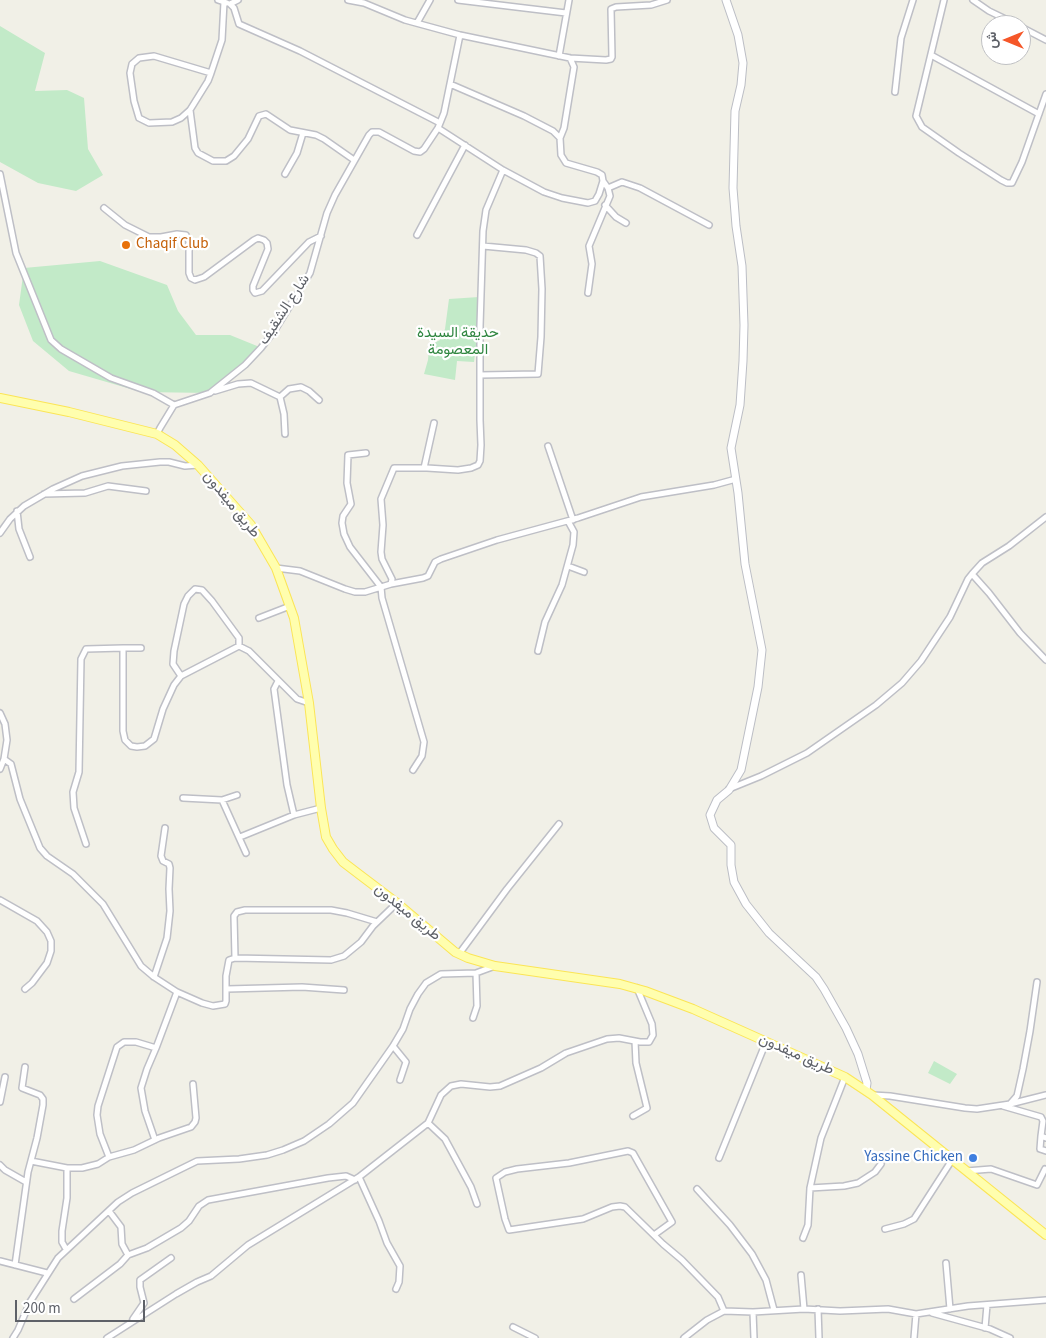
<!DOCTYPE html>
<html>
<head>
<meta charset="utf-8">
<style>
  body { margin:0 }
  #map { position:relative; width:1046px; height:1338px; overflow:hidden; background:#f1f0e7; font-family:"Source Sans 3",Vazirmatn,sans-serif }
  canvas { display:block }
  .north { position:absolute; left:981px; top:15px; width:50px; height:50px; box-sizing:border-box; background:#fff; border:1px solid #bfc0c3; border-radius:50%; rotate:270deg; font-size:14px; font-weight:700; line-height:20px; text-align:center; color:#5e6168 }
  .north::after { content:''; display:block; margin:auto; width:18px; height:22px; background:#f55729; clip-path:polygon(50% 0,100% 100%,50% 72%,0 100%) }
  .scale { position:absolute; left:15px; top:1300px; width:130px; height:22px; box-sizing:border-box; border:2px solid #5e6168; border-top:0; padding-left:6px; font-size:15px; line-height:18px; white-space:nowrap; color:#5e6168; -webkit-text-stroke:4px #fff; paint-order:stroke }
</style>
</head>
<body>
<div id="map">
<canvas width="1046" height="1338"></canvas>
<div class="north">ش</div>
<div class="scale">200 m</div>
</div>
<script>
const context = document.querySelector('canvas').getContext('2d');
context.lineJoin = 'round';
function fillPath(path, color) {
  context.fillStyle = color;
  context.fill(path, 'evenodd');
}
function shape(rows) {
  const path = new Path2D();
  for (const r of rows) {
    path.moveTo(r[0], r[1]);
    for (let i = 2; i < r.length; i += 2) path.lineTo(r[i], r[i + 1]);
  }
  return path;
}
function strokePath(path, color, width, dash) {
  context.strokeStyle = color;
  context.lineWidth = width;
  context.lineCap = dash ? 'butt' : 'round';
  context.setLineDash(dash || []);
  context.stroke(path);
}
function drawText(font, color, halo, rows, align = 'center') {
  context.font = font + ' "Source Sans 3",Vazirmatn,sans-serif';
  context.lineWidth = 4.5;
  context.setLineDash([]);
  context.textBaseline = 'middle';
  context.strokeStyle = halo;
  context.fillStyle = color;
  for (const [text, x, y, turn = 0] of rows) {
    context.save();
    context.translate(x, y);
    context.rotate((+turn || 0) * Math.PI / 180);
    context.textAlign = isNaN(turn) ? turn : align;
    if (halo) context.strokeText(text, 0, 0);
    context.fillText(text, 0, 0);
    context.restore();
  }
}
fillPath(shape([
  [0,26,45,53,35,91,67,90,84,98,88,149,103,175,76,191,38,183,0,162],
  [100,261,167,285,178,311,196,335,230,335,262,348,210,393,141,392,69,371,33,341,19,305,24,268],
  [479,297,478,329,474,362,457,361,455,380,424,374,428,360,429,349,434,343,440,340,445,329,449,299],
  [934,1061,957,1074,950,1084,928,1073]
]), '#c2eac8');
const street = shape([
  [218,0,227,3],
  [238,0,230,4,234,8,239,24,300,51,440,123],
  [348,0,364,3,405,20,460,35,570,58,606,60,611,59,612,57,611,9,616,7,651,5,667,0],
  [458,0,566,13],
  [944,0,916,116,922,127,959,153,1001,180,1007,183,1012,183,1022,162,1046,94],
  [973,0,989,11,1018,25],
  [417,23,430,0],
  [1021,27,1046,40],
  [931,55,1039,114],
  [559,56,569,0],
  [211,73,154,56,139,58,132,64,130,73,134,101,139,118,149,123,172,122,181,118,190,110,208,81,211,73,222,40,224,2],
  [895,92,901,38,913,0],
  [190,110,195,148,198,153,213,161,226,161,234,156,248,139,259,116,266,114,290,130,316,135,324,139,354,160],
  [438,128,503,170,544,192,562,198,588,203,595,201,599,194,603,181,602,175,597,172,566,163,561,155,560,138,553,131,524,116,450,84],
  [560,138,564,128,574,67,570,58],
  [0,174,16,253,51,340,61,349,111,378,153,393,174,405],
  [285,174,297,153,303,133],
  [608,188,622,182,640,188,709,225],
  [605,205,616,217,626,223],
  [104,208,125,225,149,237,161,237,177,234,186,235,189,241,189,273,191,278,195,280,204,277,254,240,258,238,264,240,267,243,268,249,253,286,253,290,255,293,262,291,309,242,321,236],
  [417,235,465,145],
  [588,293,592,264,589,246,610,196,608,188,603,181],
  [480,375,538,374,541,337,542,289,540,256,536,253,526,250,483,246],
  [215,391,238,384,251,383,280,397,284,414,285,434],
  [280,397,289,389,301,387,309,391,319,400],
  [157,434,160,428,174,405,210,393,245,365,261,348,275,330,310,273,327,213,335,195,369,135,372,132,379,132,414,151,420,152,424,149,438,128,444,113,460,35],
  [548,446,573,520],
  [366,453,348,455,347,483,351,504,343,516,342,523,344,534,350,547,381,587,382,598,424,742,422,756,413,770],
  [424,468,434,423],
  [44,494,85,493,108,486,146,491],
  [17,511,19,529,30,557],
  [1046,517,1009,546,982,563,972,574,989,593,1020,633,1046,660],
  [0,533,10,519,24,506,53,489,82,476,122,466,160,462,169,462,185,466,198,465],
  [568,566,584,572],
  [276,568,300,571,345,589,355,592,365,592,391,584,423,578,428,576,435,562,441,559,497,540,578,518,641,497,714,485,736,479],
  [391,584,392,579,382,559,381,552,383,525,381,499,394,468,427,468,458,470,471,468,478,465,480,461,481,445,480,420,480,326,483,231,486,210,503,170],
  [259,618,290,606],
  [141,648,123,648,123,731,125,740,131,746,137,747,145,746,154,739,163,709,174,685,181,676,239,646,249,651,297,699,309,703],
  [538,651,545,622,562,585,573,545,574,532,568,521],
  [181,676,173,664,174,651,184,604,188,596,195,589,202,590,212,601,239,638,239,646],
  [278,681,274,689,287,785,294,815],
  [0,713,5,724,7,740,4,759],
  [0,769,4,759,11,764,20,799,40,848,47,856,73,874,103,904,141,966,154,977,177,992,202,1003,213,1006,225,1004,226,1001,226,976,229,960,235,958,331,960,344,956,361,942,373,926,397,903],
  [729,789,761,776,807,753,876,705,902,683,921,661,950,617,968,579,972,574],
  [183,798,222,800,246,853],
  [222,800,237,795],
  [240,837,294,815,321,808],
  [86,844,74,808,73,792,79,772,81,659,86,649,123,648],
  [0,900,37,921,47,932,51,941,51,951,47,963,32,983,25,989],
  [459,954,507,889,559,824],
  [235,958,234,916,237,912,245,910,331,910,347,913,377,922],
  [154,977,167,938,170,911,169,889,170,868,169,864,163,861,161,856,165,828],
  [227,989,302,987,344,990],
  [473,1018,477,1006,476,973],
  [393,1046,406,1062,400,1080],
  [156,1048,177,992],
  [873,1095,890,1096,965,1108,977,1109,1010,1104,1017,1096,1023,1069,1030,1031,1037,982],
  [0,1102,5,1077],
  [1010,1104,1046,1095],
  [1003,1106,1041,1117,1043,1121,1041,1136,1046,1138],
  [633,1116,647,1108,636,1063,635,1041],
  [428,1123,445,1139,471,1187,477,1204],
  [1041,1136,1040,1149,1046,1151],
  [109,1157,134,1150,159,1138,191,1127,195,1122,196,1118,193,1084],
  [719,1158,766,1042],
  [31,1161,67,1168,82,1168,98,1164,109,1157,100,1134,97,1115,98,1106,117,1047,124,1042,136,1042,156,1048,147,1069,141,1088,145,1111,155,1140],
  [0,1165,5,1170,26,1182],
  [966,1171,991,1169,1037,1185,1045,1169],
  [359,1177,379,1221,387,1243,400,1266,399,1282,396,1289],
  [810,1188,844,1186,858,1183,875,1172,881,1164],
  [697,1189,730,1225,752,1254,766,1280,774,1310],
  [109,1211,121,1227,122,1244,128,1255,147,1248,181,1228,189,1221,199,1206,208,1200,328,1178,346,1176,355,1180],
  [885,1229,904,1224,914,1219,952,1160],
  [654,1235,672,1222,633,1153,628,1151,569,1163,517,1169,505,1172,496,1178,505,1219,509,1230,583,1219,612,1207,620,1206,625,1207,663,1244,682,1260,718,1297,724,1311],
  [803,1238,808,1225,810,1188,821,1138,845,1077],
  [66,1249,62,1242,62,1231,67,1198,67,1168],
  [0,1261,47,1273],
  [946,1263,950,1309],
  [15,1265,28,1172,37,1138,43,1105,43,1099,40,1095,22,1088,25,1067],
  [801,1275,804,1309],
  [74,1299,120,1264,128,1255],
  [818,1309,819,1338],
  [753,1312,754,1338],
  [932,1313,990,1329,1010,1338],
  [133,1319,144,1303,140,1287,140,1280,171,1258],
  [513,1327,535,1338],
  [985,1328,987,1305],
  [13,1338,18,1330,30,1302,58,1258,118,1202,132,1193,197,1161,239,1159,267,1155,283,1150,304,1141,329,1124,353,1103,393,1046,403,1029,410,1009,418,994,426,983,441,974,476,973,495,966],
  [107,1338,176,1294,197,1282,211,1276,248,1245,359,1177,428,1123,441,1095,451,1086,461,1084,490,1087,500,1086,541,1068,566,1053,607,1039,619,1038,640,1042,649,1042,653,1035,652,1024,637,988],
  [684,1338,707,1320,724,1311,753,1312,804,1309,840,1311,888,1309,916,1314,968,1306,1046,1300],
  [914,1338,916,1314]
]);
const secondary = shape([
  [726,0,738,35,743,63,741,85,735,111,733,188,736,226,742,266,744,325,743,361,740,405,731,448,738,493,745,564,762,650,758,687,741,770,729,790,717,800,710,815,714,828,731,845,731,865,734,882,746,904,769,933,816,977,824,989,846,1028,858,1054,867,1083,866,1090]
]);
const primary = shape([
  [0,398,69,412,157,434,175,445,198,465,251,525,276,568,294,618,309,703,321,808,326,837,333,849,343,862,360,875,397,903,455,952,468,958,495,966,620,984,645,991,693,1009,845,1077,872,1095,1046,1235]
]);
strokePath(street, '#bebfc6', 8);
strokePath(secondary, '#bcbec5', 9);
strokePath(primary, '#fbe556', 10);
strokePath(street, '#fff', 5);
strokePath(secondary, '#fff', 7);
strokePath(primary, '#fffeae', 8);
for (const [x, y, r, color] of [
  [126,245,5,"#e8710a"],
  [973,1158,5,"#3f7fe0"]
]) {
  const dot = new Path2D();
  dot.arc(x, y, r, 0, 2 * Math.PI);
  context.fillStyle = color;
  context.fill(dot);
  strokePath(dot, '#fff', 2);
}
drawText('15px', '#c56008', '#fff', [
  ["Chaqif Club",136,245]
], 'left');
drawText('15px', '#5e6168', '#fff', [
  ["شارع الشقيف",285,310,-57],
  ["طريق ميفدون",231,505,51],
  ["طريق ميفدون",407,913,39],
  ["طريق ميفدون",796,1055,24]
]);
drawText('15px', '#2f8640', '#fff', [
  ["حديقة السيدة",458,334],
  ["المعصومة",458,351]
]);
drawText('15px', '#366cbe', '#fff', [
  ["Yassine Chicken",963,1158]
], 'right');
</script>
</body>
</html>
